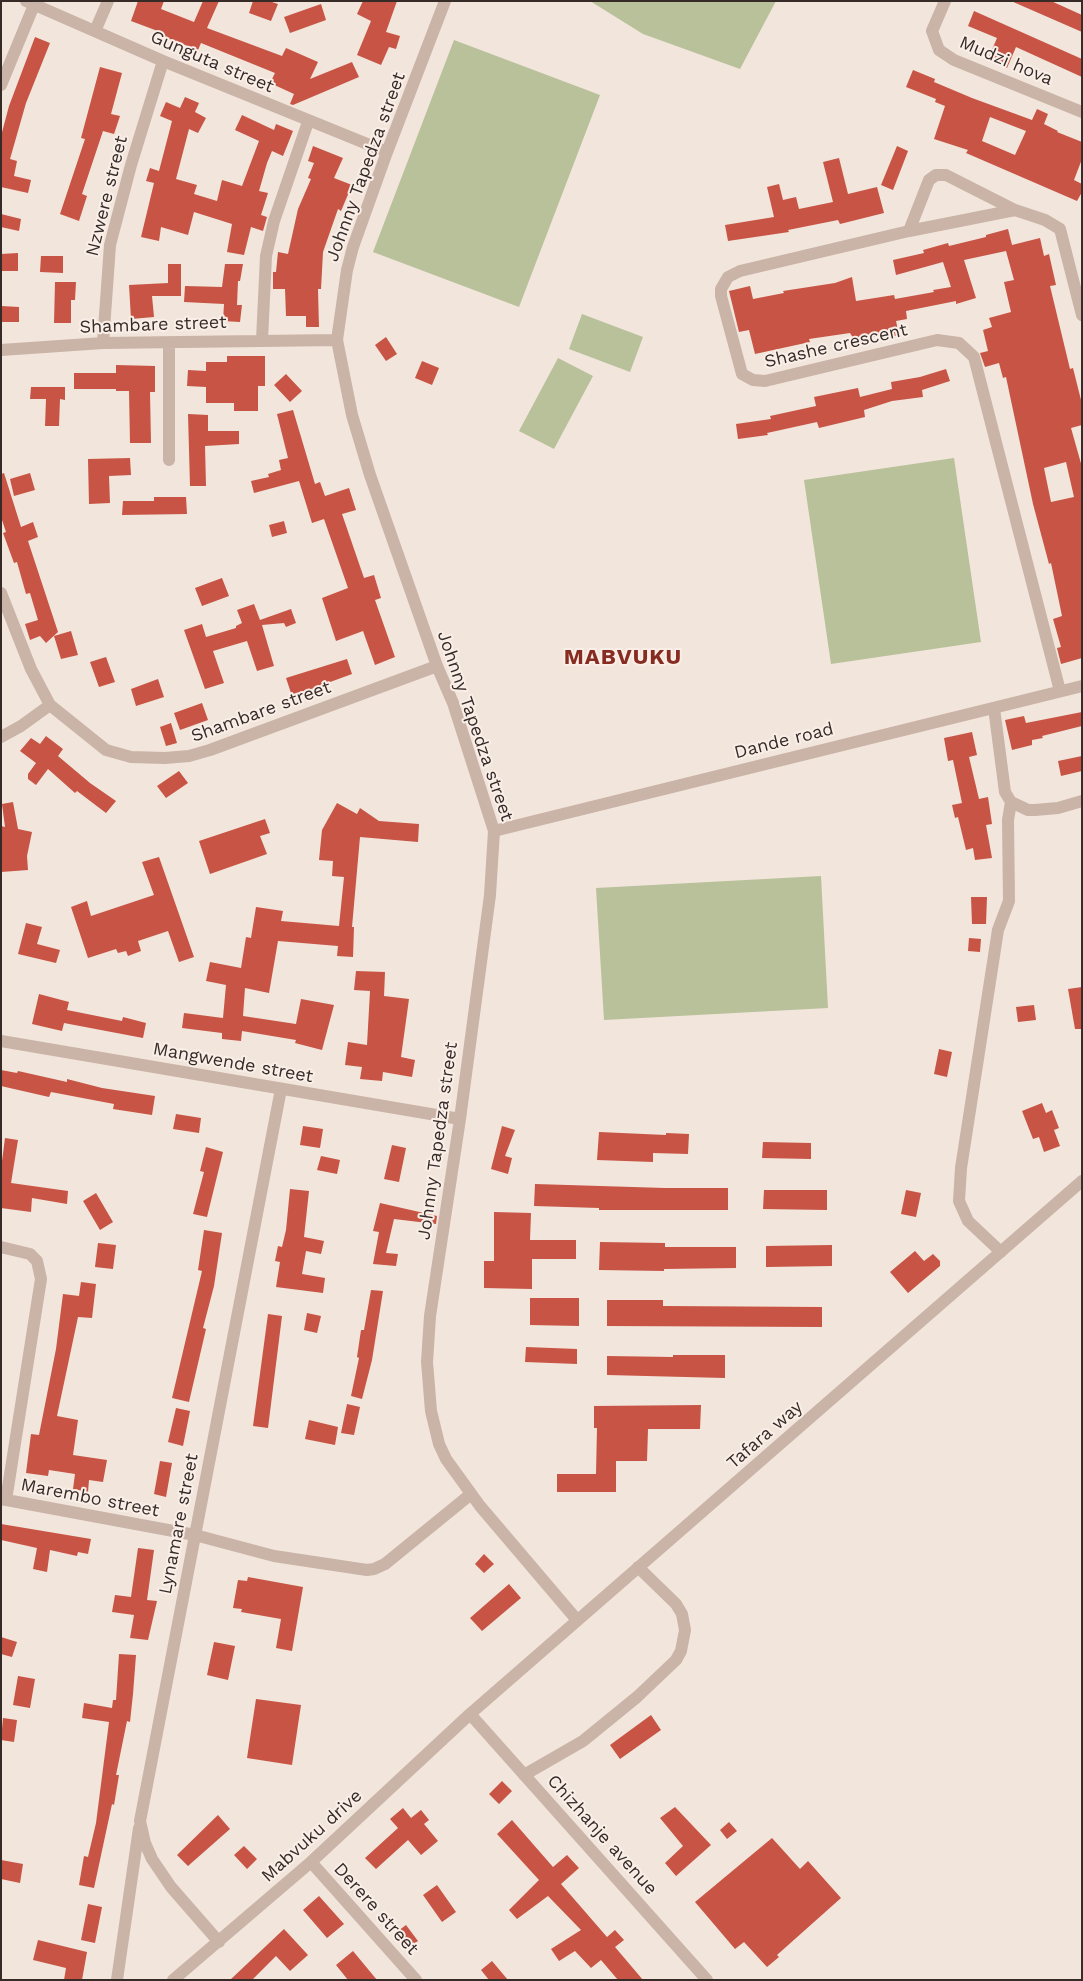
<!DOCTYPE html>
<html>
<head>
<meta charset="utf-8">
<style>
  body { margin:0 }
  #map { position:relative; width:1083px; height:1981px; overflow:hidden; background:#f2e5db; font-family:"Work Sans",sans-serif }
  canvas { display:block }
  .frame { position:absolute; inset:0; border:2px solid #372b28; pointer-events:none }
</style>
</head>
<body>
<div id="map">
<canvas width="1083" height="1981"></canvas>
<div class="frame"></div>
</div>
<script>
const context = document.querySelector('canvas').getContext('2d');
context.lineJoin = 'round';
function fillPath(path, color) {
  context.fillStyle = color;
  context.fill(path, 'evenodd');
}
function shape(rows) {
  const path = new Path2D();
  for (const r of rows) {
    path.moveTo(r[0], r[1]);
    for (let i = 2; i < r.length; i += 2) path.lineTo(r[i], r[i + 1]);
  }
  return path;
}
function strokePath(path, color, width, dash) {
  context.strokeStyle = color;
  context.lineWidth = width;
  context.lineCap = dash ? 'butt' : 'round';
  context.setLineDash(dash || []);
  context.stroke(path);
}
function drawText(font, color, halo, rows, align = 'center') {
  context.font = font + ' "Work Sans",sans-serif';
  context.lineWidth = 4;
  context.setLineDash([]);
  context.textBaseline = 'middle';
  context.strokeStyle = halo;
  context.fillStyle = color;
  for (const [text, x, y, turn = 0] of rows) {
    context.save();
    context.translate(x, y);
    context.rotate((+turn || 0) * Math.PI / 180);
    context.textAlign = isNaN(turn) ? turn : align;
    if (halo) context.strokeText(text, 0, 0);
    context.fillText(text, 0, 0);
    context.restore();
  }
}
fillPath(shape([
  [590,1,776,1,740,69,643,34],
  [454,40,600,95,519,307,373,252],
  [582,314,643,337,630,372,569,349],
  [558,358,593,376,554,449,519,431],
  [954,458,981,642,831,664,804,480],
  [821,876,828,1008,604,1020,596,888]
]), '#b9c19b');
fillPath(shape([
  [138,1,164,1,161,9,194,22,203,1,219,1,207,28,282,56,286,48,318,62,310,79,352,62,359,77,293,105,290,104,294,94,270,83,275,73,201,43,198,50,162,36,163,33,131,21],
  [253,1,269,1,278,4,271,21,249,13],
  [363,1,397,1,386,32,400,36,396,49,389,47,381,65,357,55,371,21,357,14],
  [1011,1,1051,1,1082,15,1082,32],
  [321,4,326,20,290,33,284,17],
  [974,11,1082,59,1082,77,1016,47,1007,68,988,59,997,38,968,26],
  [35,37,50,43,26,103,10,159,17,161,14,176,31,180,28,193,1,187,1,136,9,106],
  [100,67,122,73,111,114,120,116,114,134,103,131,82,194,87,196,79,221,60,214,85,139,81,138],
  [913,70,935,79,934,82,972,98,1032,120,1037,109,1048,114,1044,124,1058,131,1057,132,1082,142,1082,159,1074,180,1082,184,1082,192,1077,201,966,153,968,150,934,139,945,106,935,102,936,99,906,87],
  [990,117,1026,131,1015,155,982,141],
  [185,97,199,103,195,112,206,118,198,133,189,129,176,179,197,185,194,194,217,201,222,180,242,186,259,141,235,130,242,115,274,130,276,124,293,131,283,156,272,151,267,163,259,191,268,193,261,215,267,217,263,231,251,227,244,255,227,252,232,224,194,212,188,235,161,227,159,241,141,237,154,183,146,181,150,168,159,171,172,121,160,116,166,102,180,108],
  [313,146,343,158,334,178,352,185,341,211,338,209,323,252,321,289,318,289,319,327,306,327,306,316,286,316,285,289,273,289,273,272,276,272,278,252,288,254,298,209,311,179,308,178,314,163,308,161],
  [897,146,908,151,893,190,881,185],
  [839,158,848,194,877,187,884,213,840,224,838,220,788,230,789,232,728,241,725,225,774,217,767,187,779,184,783,200,796,197,799,209,833,202,823,162],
  [1,214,21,219,19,231,1,227],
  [1008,229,1012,245,1040,238,1044,256,1049,254,1056,285,1050,286,1070,369,1073,368,1082,404,1082,425,1071,428,1082,467,1082,658,1061,664,1057,648,1061,647,1053,619,1062,616,1051,563,1049,564,1033,504,1006,377,1003,378,999,363,985,367,980,353,988,351,983,330,992,327,989,318,1011,312,1004,282,1014,280,1006,251,964,260,976,298,956,304,956,301,906,311,907,319,896,321,899,335,882,339,881,335,855,341,850,333,809,339,810,342,755,354,749,330,739,332,729,291,750,286,753,299,784,293,783,291,835,283,852,277,856,301,894,295,895,299,934,292,933,290,951,287,943,262,896,275,893,260,924,253,923,250,948,243,949,246,986,237,986,235],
  [1066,462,1074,497,1051,502,1044,468],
  [18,253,18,271,1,271,1,254],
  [41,256,63,256,63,273,40,272],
  [168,264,181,264,181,296,152,296,154,317,131,319,129,285,168,283],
  [225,264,243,264,240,281,238,281,237,305,242,305,240,322,223,321,224,304,184,302,185,286,222,287],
  [55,282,76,282,75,300,71,300,71,323,54,323],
  [1,306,19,307,19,322,1,322],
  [386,337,397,354,386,361,375,345],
  [227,356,265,356,265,386,258,386,258,411,234,411,234,403,206,403,206,387,187,386,188,370,206,371,206,362,227,362],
  [422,361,439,368,432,385,415,378],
  [116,365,155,366,155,392,150,392,151,443,130,443,129,391,116,391,116,389,74,389,74,373,116,373],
  [946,369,950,381,922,390,923,397,892,401,864,410,865,417,819,428,817,422,767,433,768,435,738,439,736,424,771,419,770,416,816,406,814,397,858,388,860,397,892,389,891,382,920,377],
  [286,374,302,391,290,402,274,385],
  [31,387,65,387,65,400,60,399,59,426,45,426,46,399,30,399],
  [293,410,315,484,320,482,325,496,349,488,356,510,342,514,364,578,374,575,381,598,375,600,395,657,375,665,363,631,336,641,322,598,348,588,324,519,312,523,299,481,254,493,251,481,269,477,268,474,281,470,279,460,288,458,277,414],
  [188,414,208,415,208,431,239,431,239,444,205,446,206,486,190,486],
  [130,458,131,475,109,476,110,503,89,504,88,459],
  [4,473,21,527,33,522,38,537,28,541,58,632,46,643,40,636,30,640,25,624,38,620,30,593,26,594,17,562,14,563,3,533,6,532,1,517,1,474],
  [30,473,35,490,14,496,10,479],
  [154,497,186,497,187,514,122,515,123,501,154,501],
  [284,521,287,533,272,537,269,525],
  [222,578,229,596,202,606,195,588],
  [254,604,260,620,291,609,296,623,286,627,284,623,262,625,274,666,257,671,247,641,213,651,224,683,205,689,184,630,202,624,206,637,236,628,236,626,242,623,237,610],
  [71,631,78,655,61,659,54,636],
  [106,657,115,682,99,687,90,662],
  [347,659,352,674,292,696,286,678],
  [158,679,164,697,136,706,131,689],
  [202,703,208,720,180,730,174,713],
  [1082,712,1082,726,1042,736,1043,738,1032,740,1032,745,1012,750,1005,720,1024,716,1026,723],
  [171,723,177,743,166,746,160,727],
  [972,732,977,755,969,757,979,799,988,797,992,824,986,825,992,858,975,860,973,848,966,850,958,817,955,818,952,805,962,803,953,760,948,761,944,738],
  [46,736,63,749,58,756,90,783,116,801,106,813,77,791,75,793,48,769,36,785,28,779,28,774,36,763,20,751,31,738,40,744],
  [1082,756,1082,771,1061,776,1058,761],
  [179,771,188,783,166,798,157,786],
  [13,802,18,829,32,832,27,856,28,870,1,872,1,826,5,827,2,804],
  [337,803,357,814,360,808,379,821,419,824,418,842,360,837,352,927,354,927,353,957,337,956,338,946,278,941,269,993,245,988,243,1016,296,1024,301,999,334,1005,322,1050,295,1043,296,1040,242,1031,241,1041,222,1039,222,1033,182,1028,184,1013,223,1018,226,985,206,981,210,962,241,968,246,937,251,938,256,907,283,911,281,921,339,926,344,877,332,876,333,861,319,860,322,830],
  [265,819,270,833,260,836,267,854,210,874,199,841],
  [159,857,194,957,179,962,168,931,138,941,141,951,128,956,126,951,118,953,116,949,88,958,71,907,87,901,91,916,154,895,142,862],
  [971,897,987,897,986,924,972,924],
  [26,923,42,927,37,944,60,950,56,963,18,954],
  [969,938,981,939,980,952,968,951],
  [356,971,385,972,384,996,409,999,401,1057,415,1060,412,1077,383,1072,382,1081,360,1079,362,1067,345,1065,348,1042,367,1045,370,991,354,990],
  [1082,987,1082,1029,1075,1029,1068,989],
  [39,994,69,1002,67,1010,122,1021,123,1017,146,1023,143,1038,64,1023,62,1031,32,1024],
  [1034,1005,1036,1020,1018,1022,1016,1007],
  [939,1049,952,1052,947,1077,934,1074],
  [1,1070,17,1073,18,1071,67,1082,67,1079,102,1088,155,1096,152,1115,113,1109,114,1104,51,1092,49,1097,1,1086],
  [1042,1103,1046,1113,1052,1110,1059,1128,1054,1130,1060,1146,1044,1152,1039,1137,1033,1139,1022,1111],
  [176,1114,201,1118,199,1133,173,1129],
  [303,1126,323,1129,320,1148,300,1145],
  [502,1126,515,1130,505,1156,512,1158,508,1174,491,1169],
  [599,1132,666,1135,666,1133,689,1134,688,1154,653,1153,653,1162,597,1160],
  [5,1138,18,1140,11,1183,68,1191,67,1204,32,1198,31,1212,1,1208,1,1169],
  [763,1142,811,1143,811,1159,762,1158],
  [392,1145,406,1148,399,1182,384,1179],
  [206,1147,223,1152,207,1217,193,1214,204,1172,200,1171],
  [321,1156,340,1160,337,1174,317,1170],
  [535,1184,665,1188,728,1188,728,1210,599,1210,599,1208,534,1206],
  [290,1189,309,1191,304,1237,324,1241,321,1254,306,1251,302,1274,325,1278,323,1293,276,1287,280,1262,275,1261,278,1246,282,1247,286,1230],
  [764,1190,827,1190,827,1210,763,1209],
  [906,1190,921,1193,916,1217,901,1214],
  [96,1193,113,1222,100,1230,83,1201],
  [380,1203,437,1216,436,1224,394,1219,386,1253,398,1254,396,1266,373,1264,379,1232,373,1231],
  [494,1212,531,1213,530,1240,576,1240,576,1259,532,1259,532,1289,484,1288,484,1261,494,1261],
  [204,1230,222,1233,214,1286,203,1328,206,1329,189,1402,172,1398,202,1271,198,1270],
  [600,1242,665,1243,665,1247,736,1247,736,1268,664,1269,664,1271,599,1270],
  [98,1243,116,1245,113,1269,95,1267],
  [832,1245,832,1266,766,1267,766,1246],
  [915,1251,924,1261,933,1254,940,1261,940,1266,908,1293,890,1272],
  [81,1282,96,1284,92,1318,78,1317,57,1416,78,1420,73,1455,107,1460,103,1482,89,1480,88,1492,73,1489,75,1474,49,1470,48,1476,26,1473,31,1434,39,1435,56,1349,63,1294,79,1296],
  [371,1290,383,1291,372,1360,362,1399,351,1396,359,1358,357,1357,361,1330,364,1330],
  [530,1298,579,1298,579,1326,530,1325],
  [607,1300,663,1300,663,1306,822,1307,822,1327,607,1326],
  [307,1313,321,1316,317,1333,304,1330],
  [268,1314,282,1316,268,1428,253,1426],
  [526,1347,577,1349,577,1364,525,1362],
  [673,1355,725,1355,725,1378,607,1375,607,1356,673,1357],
  [347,1404,360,1407,354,1435,341,1433],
  [701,1405,700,1429,648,1429,647,1461,616,1461,616,1492,557,1492,557,1474,596,1474,597,1428,594,1428,594,1406],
  [176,1408,190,1411,183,1446,168,1442],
  [309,1420,338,1427,335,1445,305,1439],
  [160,1461,172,1463,166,1497,154,1494],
  [1,1524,91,1539,88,1554,78,1552,77,1556,50,1550,47,1572,33,1569,37,1548,1,1540],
  [138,1548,154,1550,147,1600,157,1601,148,1640,130,1638,134,1615,112,1612,115,1595,131,1597],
  [484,1554,494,1564,484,1573,475,1564],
  [248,1577,303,1587,292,1651,276,1648,281,1619,241,1612,242,1609,233,1608,238,1580,247,1581],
  [509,1584,521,1598,482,1631,470,1618],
  [1,1637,17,1642,12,1657,1,1654],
  [214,1642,235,1646,228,1680,207,1675],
  [119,1654,136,1655,133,1694,130,1722,127,1721,116,1775,119,1775,114,1805,112,1804,94,1888,79,1885,84,1856,88,1857,96,1823,109,1722,82,1718,84,1703,112,1708,113,1700,116,1700],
  [18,1676,35,1679,30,1708,13,1705],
  [256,1699,301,1705,292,1765,247,1758],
  [651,1715,661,1730,620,1759,610,1745],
  [3,1718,17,1720,14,1742,1,1740],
  [502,1781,512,1791,499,1804,489,1794],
  [675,1807,711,1845,676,1876,665,1863,683,1846,660,1818],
  [403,1808,411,1818,421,1810,429,1820,424,1824,438,1841,421,1855,408,1840,376,1869,365,1858,398,1828,390,1819],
  [218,1815,230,1829,188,1866,177,1855],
  [512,1820,553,1867,567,1855,579,1868,561,1884,607,1937,615,1930,624,1940,615,1947,643,1980,618,1980,601,1960,591,1968,575,1951,559,1961,551,1949,581,1930,548,1896,517,1919,509,1910,539,1880,497,1834],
  [729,1822,737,1831,727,1839,720,1830],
  [772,1838,800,1869,808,1861,841,1898,777,1955,779,1957,767,1967,744,1942,735,1949,695,1902],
  [244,1846,257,1859,247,1869,234,1855],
  [1,1860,23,1864,20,1883,1,1879],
  [437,1885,456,1912,442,1922,423,1895],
  [319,1896,344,1924,327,1938,303,1910],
  [88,1904,102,1907,95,1943,81,1940],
  [406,1925,418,1941,405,1950,394,1934],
  [284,1929,308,1955,290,1971,276,1956,252,1980,230,1980],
  [38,1940,87,1952,82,1980,64,1980,66,1968,33,1960],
  [353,1951,377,1980,348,1980,336,1965],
  [492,1961,508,1980,489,1980,481,1970]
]), '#c75444');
strokePath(shape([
  [26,1,163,61,387,152],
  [445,1,387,152,353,247,347,270,337,340,352,415,370,475,437,666,453,703,494,831,490,895,460,1119,430,1316,427,1362,431,1411,439,1444,446,1459,480,1506,577,1620],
  [945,1,932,31,939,50,954,60,1082,112],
  [95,31,108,1],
  [1,85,34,5],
  [909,231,929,180,936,175,946,175,1015,210],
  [262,340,266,256,274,221,308,122],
  [103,343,110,245,131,165,163,61],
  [169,343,169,460],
  [1,350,103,343,337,340],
  [1,593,31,669,50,705,106,750,131,757,165,758,189,756,210,750,437,666],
  [1060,691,974,357,959,343,937,340,765,381,753,380,742,374,721,296,721,289,728,277,740,271,909,231,1015,210,1045,220,1060,229,1082,315],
  [994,708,1005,792,1011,802,1028,810,1035,810,1058,808,1082,801],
  [1,737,21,726,50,705],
  [494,831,1082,686],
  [1,1041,460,1119],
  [1,1247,30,1254,37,1261,41,1279,6,1500],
  [1001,1252,968,1221,959,1201,961,1168,998,930,1009,901,1008,820,1011,802],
  [1,1499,195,1535,274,1556,367,1570,374,1569,385,1564,471,1494],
  [470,1714,707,1980],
  [524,1775,583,1741,637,1697,676,1660,681,1651,685,1630,682,1614,676,1604,638,1567],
  [311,1862,416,1980],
  [219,1942,171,1887,152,1859,145,1843,140,1821,281,1089],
  [117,1980,139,1828],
  [173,1980,311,1862,470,1714,1082,1181]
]), '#cab3a7', 12);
drawText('18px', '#372b28', '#faefe8', [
  ["Mudzi hova",1006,61,23],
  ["Gunguta street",212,62,23],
  ["Johnny Tapedza street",366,167,-70],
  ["Nzwere street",107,196,-76],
  ["Shambare street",153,325,-2],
  ["Shashe crescent",836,346,-13],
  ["Shambare street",261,712,-20],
  ["Johnny Tapedza street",475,726,71],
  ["Dande road",784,741,-14],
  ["Mangwende street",233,1063,10],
  ["Johnny Tapedza street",438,1141,-82],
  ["Tafara way",765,1435,-41],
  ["Marembo street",90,1498,11],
  ["Lynamare street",179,1524,-79],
  ["Chizhanje avenue",602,1835,48],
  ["Mabvuku drive",312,1836,-42],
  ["Derere street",376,1909,48]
]);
context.letterSpacing = '1px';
drawText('bold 22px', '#872c20', '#faefe8', [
  ["MABVUKU",623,658]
]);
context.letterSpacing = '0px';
</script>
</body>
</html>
